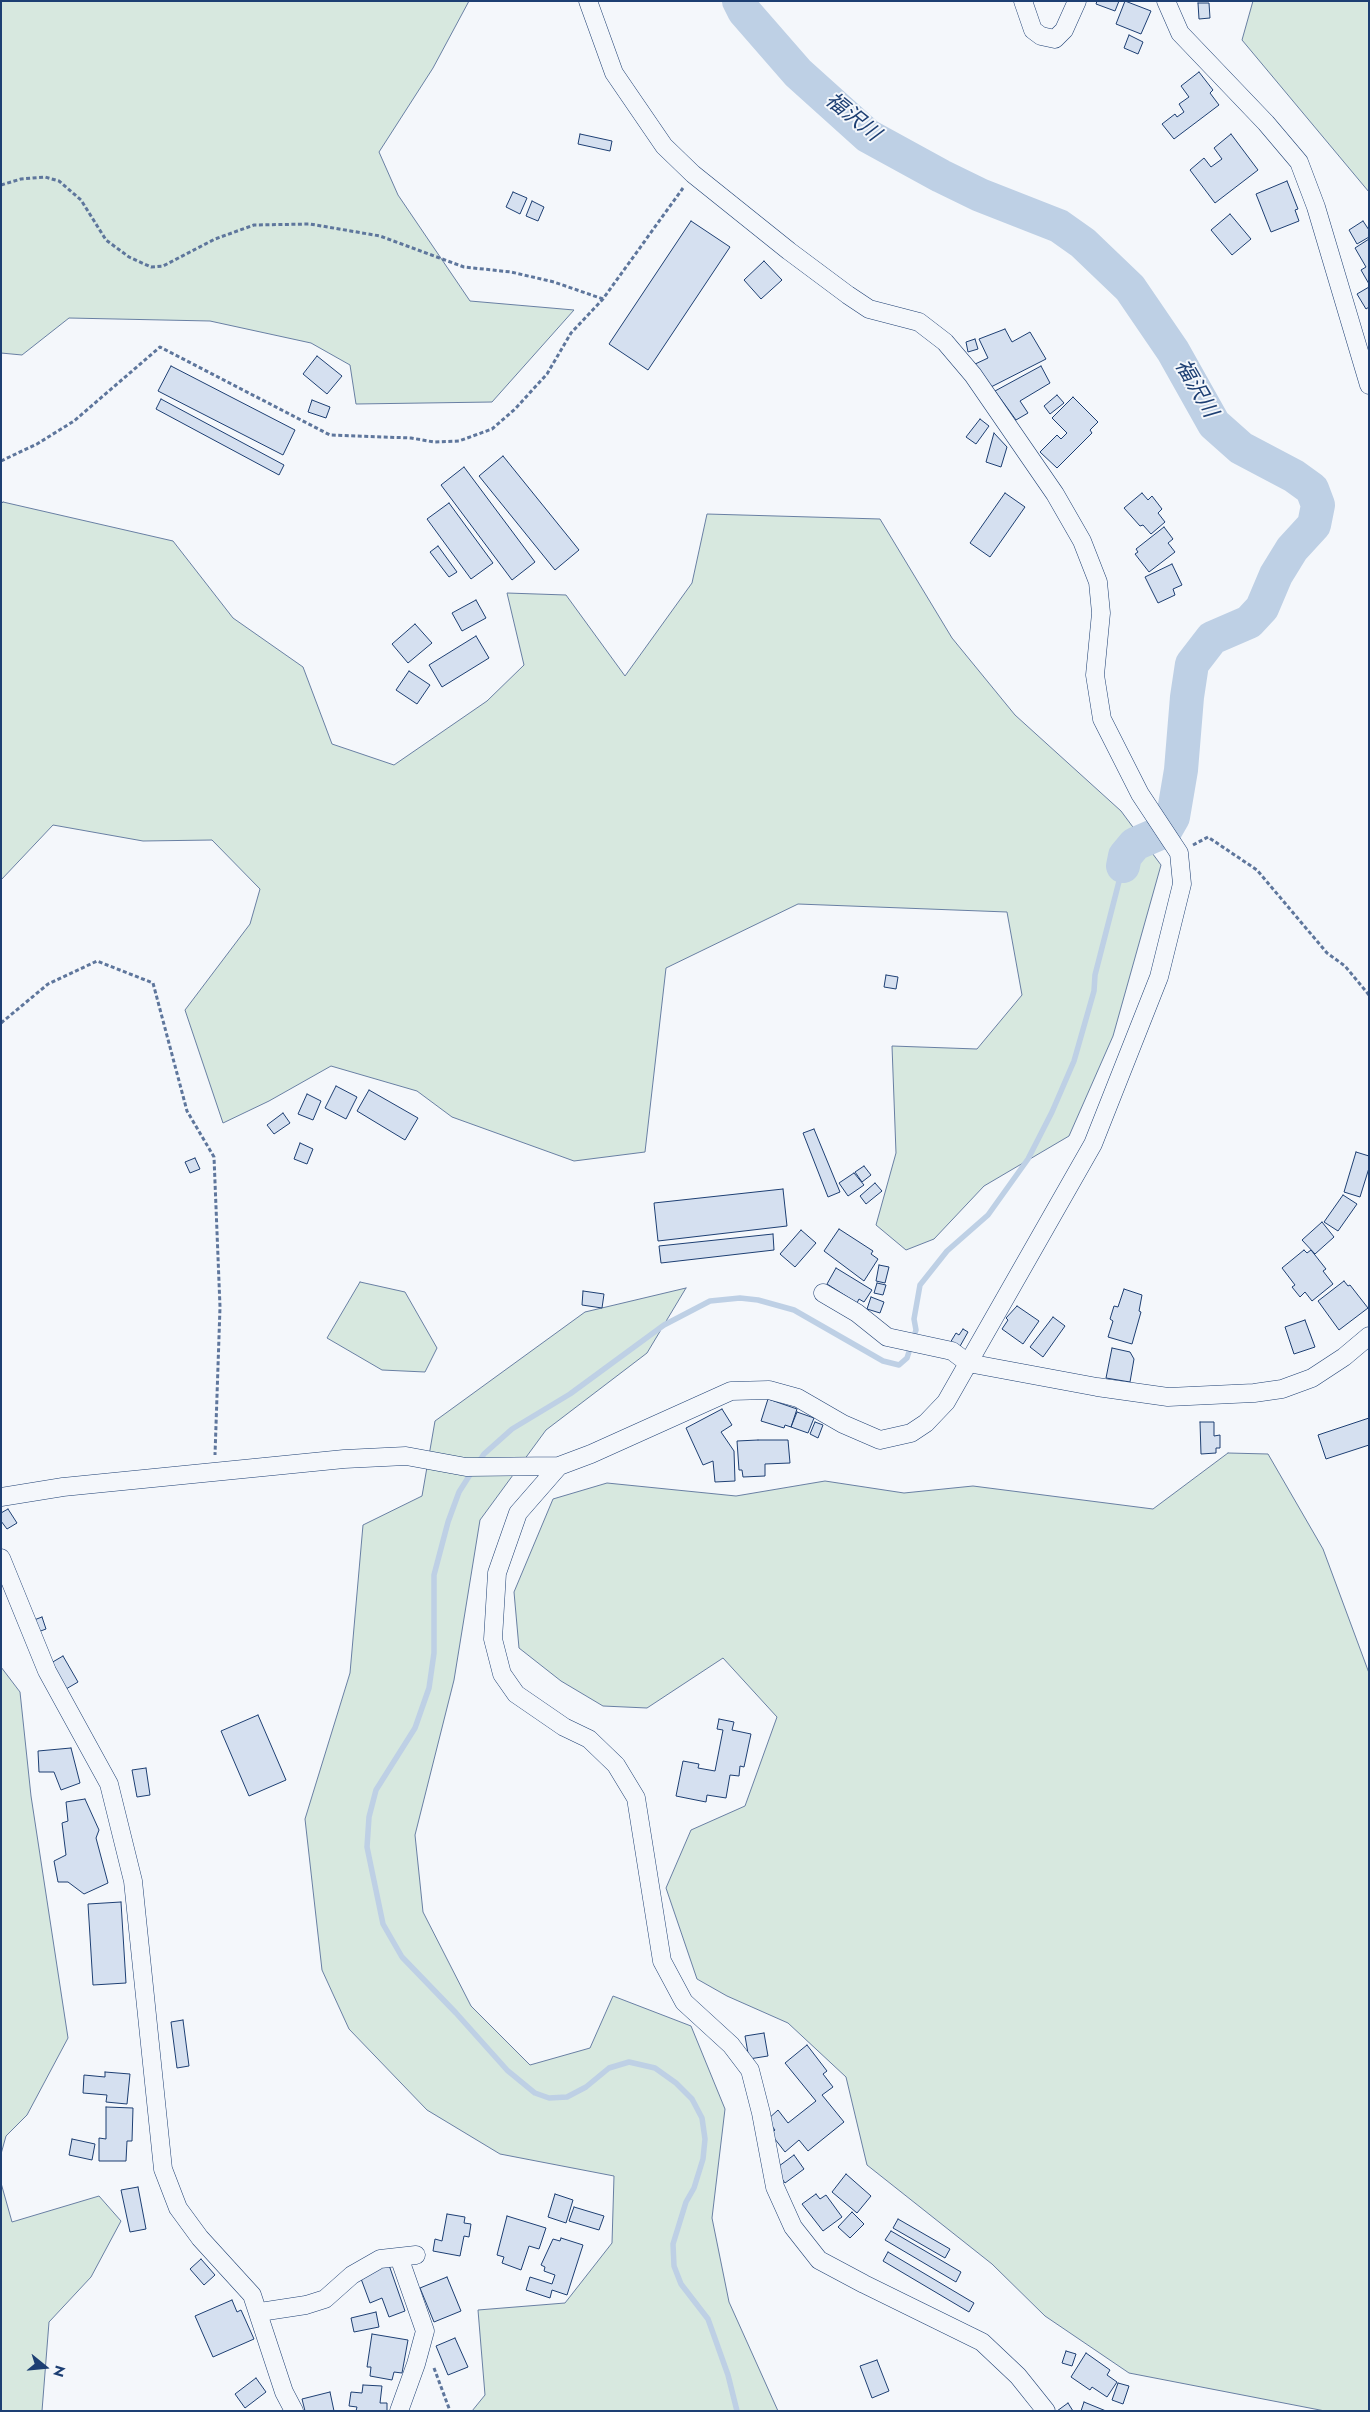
<!DOCTYPE html>
<html>
<head>
<meta charset="utf-8">
<style>
  body { margin:0 }
  #map { position:relative; width:1370px; height:2412px; overflow:hidden; background:#f4f7fb; font-family:Jost,sans-serif }
  canvas { display:block }
  .frame { position:absolute; inset:0; border:2px solid #1d3f73; pointer-events:none }
  .north { position:absolute; left:20px; top:2342px; width:50px; height:50px; -webkit-text-stroke:4px #f4f7fb; paint-order:stroke; rotate:107deg; font-size:14px; font-weight:700; line-height:20px; text-align:center; color:#1d3f73 }
  .north::after { content:''; display:block; margin:auto; width:18px; height:22px; background:#1d3f73; clip-path:polygon(50% 0,100% 100%,50% 72%,0 100%) }
</style>
</head>
<body>
<div id="map">
<canvas width="1370" height="2412"></canvas>
<div class="frame"></div>
<div class="north">N</div>
</div>
<script>
const context = document.querySelector('canvas').getContext('2d');
context.lineJoin = 'round';
function fillPath(path, color) {
  context.fillStyle = color;
  context.fill(path, 'evenodd');
}
function shape(rows) {
  const path = new Path2D();
  for (const r of rows) {
    path.moveTo(r[0], r[1]);
    for (let i = 2; i < r.length; i += 2) path.lineTo(r[i], r[i + 1]);
  }
  return path;
}
function strokePath(path, color, width, dash) {
  context.strokeStyle = color;
  context.lineWidth = width;
  context.lineCap = dash ? 'butt' : 'round';
  context.setLineDash(dash || []);
  context.stroke(path);
}
function drawText(font, color, halo, rows, align = 'center') {
  context.font = font + ' Jost,"Noto Sans JP",sans-serif';
  context.lineWidth = 4;
  context.setLineDash([]);
  context.textBaseline = 'middle';
  context.strokeStyle = halo;
  context.fillStyle = color;
  for (const [text, x, y, turn = 0] of rows) {
    context.save();
    context.translate(x, y);
    context.rotate((+turn || 0) * Math.PI / 180);
    context.textAlign = isNaN(turn) ? turn : align;
    if (halo) context.strokeText(text, 0, 0);
    context.fillText(text, 0, 0);
    context.restore();
  }
}
const green = shape([
  [1,1,469,1,433,68,379,152,398,195,470,301,574,310,492,402,356,404,350,365,311,343,210,321,69,318,22,355,1,353,1,1],
  [1253,1,1369,1,1369,192,1242,40,1253,1],
  [3,502,173,541,233,618,303,667,332,744,394,765,487,701,524,665,507,593,566,595,625,676,692,583,707,514,880,519,952,638,1015,715,1121,811,1161,865,1113,1036,1069,1136,984,1186,934,1239,906,1250,876,1225,896,1153,892,1046,977,1049,1022,995,1007,912,798,904,666,968,645,1152,574,1161,452,1117,417,1091,331,1066,269,1101,223,1123,185,1010,250,924,260,889,212,840,143,841,53,825,1,880,1,504,3,502],
  [360,1282,405,1292,437,1348,425,1372,382,1370,327,1338,360,1282],
  [686,1288,647,1353,546,1430,480,1520,454,1680,415,1835,423,1912,471,2006,530,2065,590,2048,613,1996,691,2026,725,2109,712,2218,729,2302,778,2411,472,2411,485,2395,478,2310,565,2303,612,2243,614,2176,500,2154,427,2110,349,2029,322,1970,305,1819,350,1673,363,1525,422,1496,435,1421,585,1312,686,1288],
  [1228,1453,1268,1454,1323,1549,1369,1673,1369,2411,1325,2411,1129,2373,1045,2316,992,2264,867,2165,846,2077,788,2023,727,1996,697,1979,666,1888,691,1830,745,1806,777,1717,723,1658,647,1708,603,1706,561,1681,519,1648,514,1592,553,1499,607,1483,736,1496,825,1481,904,1493,973,1486,1153,1509,1228,1453],
  [1,1667,20,1692,31,1796,68,2038,27,2115,6,2136,1,2154,1,1667],
  [1,2183,12,2222,99,2196,121,2221,91,2277,49,2322,42,2411,1,2411,1,2183]
]);
fillPath(green, '#d7e8df');
strokePath(green, '#687fa3', 1);
strokePath(shape([
  [478,1463,484,1454,512,1429,570,1394,664,1325,710,1301,740,1298,758,1300,794,1310,883,1361,899,1365,907,1358,916,1330,914,1319,920,1285,947,1251,988,1215,1028,1159,1052,1112,1074,1061,1094,991,1095,975,1123,866],
  [473,1470,459,1492,448,1522,434,1575,434,1653,429,1688,415,1728,376,1790,369,1817,367,1847,383,1924,402,1957,456,2013,507,2070,535,2093,549,2098,567,2097,586,2087,609,2068,629,2062,655,2068,676,2083,692,2099,702,2118,705,2139,703,2159,694,2188,686,2202,673,2244,674,2266,681,2284,708,2319,728,2375,737,2411]
]), '#bed0e5', 5.5);
strokePath(shape([
  [739,1,744,11,798,73,868,136,941,176,980,195,1059,226,1083,243,1130,288,1173,351,1214,424,1241,448,1294,476,1312,489,1318,505,1314,525,1292,549,1276,575,1262,608,1249,622,1212,638,1192,664,1187,697,1181,770,1173,817,1165,831,1135,844,1125,856,1123,866]
]), '#bed0e5', 34);
const building = shape([
  [1097,1,1119,1,1115,11,1096,4,1097,1],
  [1125,1,1151,11,1141,34,1116,24,1125,1],
  [1198,3,1209,3,1210,18,1199,19,1198,3],
  [1129,35,1143,42,1138,54,1124,48,1129,35],
  [1199,72,1213,90,1210,93,1219,105,1174,139,1162,124,1175,114,1177,117,1184,112,1179,104,1189,97,1181,86,1199,72],
  [580,134,612,141,610,151,578,144,580,134],
  [1231,134,1258,170,1215,203,1190,170,1204,158,1211,167,1222,159,1214,148,1231,134],
  [1287,181,1298,209,1295,210,1299,221,1271,232,1256,194,1287,181],
  [513,192,527,198,520,214,506,207,513,192],
  [532,201,544,207,538,221,526,216,532,201],
  [1230,214,1251,239,1232,255,1211,230,1230,214],
  [691,221,730,247,648,370,609,344,691,221],
  [1363,221,1369,230,1369,237,1357,244,1349,230,1363,221],
  [1369,239,1369,284,1361,270,1366,267,1355,248,1369,239],
  [764,261,782,280,761,299,744,280,764,261],
  [1369,287,1369,307,1366,309,1357,294,1369,287],
  [1005,329,1012,342,1030,332,1046,359,987,389,973,365,988,358,979,339,1005,329],
  [975,339,978,349,968,352,966,342,975,339],
  [317,356,342,376,327,394,303,374,317,356],
  [171,366,295,430,283,455,158,391,171,366],
  [1041,366,1050,383,1020,401,1028,413,1016,420,995,391,1041,366],
  [1057,395,1064,403,1050,414,1044,406,1057,395],
  [1073,397,1098,422,1090,430,1092,433,1057,468,1040,452,1057,435,1061,439,1067,433,1052,418,1073,397],
  [161,399,284,465,279,475,156,409,161,399],
  [312,400,330,407,326,418,308,412,312,400],
  [980,419,989,426,976,444,966,437,980,419],
  [994,433,1007,447,1001,467,986,462,994,433],
  [503,456,579,550,555,570,479,476,503,456],
  [464,467,535,562,512,580,441,485,464,467],
  [1005,493,1025,507,990,557,970,543,1005,493],
  [1142,493,1148,500,1152,496,1162,509,1158,513,1165,522,1151,534,1143,525,1140,526,1124,508,1142,493],
  [449,503,493,563,471,579,427,519,449,503],
  [1164,527,1173,539,1168,543,1175,552,1149,572,1135,554,1138,552,1136,549,1164,527],
  [438,546,457,572,449,577,430,552,438,546],
  [1172,564,1182,585,1173,589,1175,595,1158,603,1145,577,1172,564],
  [476,600,486,618,462,631,452,613,476,600],
  [415,624,432,643,408,663,392,644,415,624],
  [476,636,489,658,442,687,429,665,476,636],
  [409,671,430,685,417,704,396,690,409,671],
  [886,975,898,977,896,989,884,987,886,975],
  [336,1086,357,1097,346,1119,325,1108,336,1086],
  [369,1090,418,1118,405,1140,357,1111,369,1090],
  [307,1094,321,1101,313,1120,298,1114,307,1094],
  [283,1113,290,1123,274,1134,267,1125,283,1113],
  [814,1129,840,1192,828,1197,803,1133,814,1129],
  [300,1143,313,1149,307,1164,294,1159,300,1143],
  [1356,1152,1369,1156,1369,1168,1360,1197,1344,1192,1356,1152],
  [195,1158,200,1169,190,1173,185,1162,195,1158],
  [864,1166,871,1175,862,1182,855,1172,864,1166],
  [854,1173,864,1185,848,1196,839,1183,854,1173],
  [875,1183,882,1191,866,1204,860,1196,875,1183],
  [783,1189,787,1226,658,1241,654,1203,783,1189],
  [1343,1195,1357,1204,1338,1231,1324,1222,1343,1195],
  [1322,1222,1334,1237,1315,1254,1302,1240,1322,1222],
  [839,1229,873,1251,871,1254,878,1259,864,1281,824,1251,839,1229],
  [801,1230,816,1243,795,1267,780,1254,801,1230],
  [773,1234,774,1250,661,1263,659,1246,773,1234],
  [1304,1250,1307,1253,1311,1250,1326,1269,1323,1271,1333,1284,1312,1301,1305,1292,1300,1297,1292,1287,1295,1285,1282,1268,1304,1250],
  [879,1265,889,1267,885,1283,876,1281,879,1265],
  [836,1268,872,1290,864,1302,859,1299,857,1303,827,1284,836,1268],
  [1344,1281,1348,1286,1350,1285,1368,1308,1339,1330,1318,1301,1344,1281],
  [877,1283,886,1285,883,1295,874,1293,877,1283],
  [1124,1289,1142,1295,1139,1311,1141,1312,1132,1344,1108,1337,1113,1321,1110,1319,1114,1306,1118,1307,1124,1289],
  [583,1291,604,1294,602,1308,582,1305,583,1291],
  [871,1297,884,1302,880,1313,867,1309,871,1297],
  [1017,1306,1039,1321,1023,1344,1002,1329,1008,1320,1006,1318,1017,1306],
  [1053,1317,1065,1326,1043,1357,1030,1347,1053,1317],
  [1305,1320,1315,1347,1294,1354,1285,1327,1305,1320],
  [963,1329,968,1332,959,1348,950,1343,956,1333,959,1335,963,1329],
  [1112,1348,1130,1352,1134,1359,1130,1382,1106,1378,1112,1348],
  [768,1399,797,1409,791,1427,785,1425,784,1428,761,1421,768,1399],
  [722,1409,732,1425,721,1432,734,1451,735,1481,715,1482,713,1461,703,1465,686,1428,722,1409],
  [797,1412,814,1418,808,1433,791,1427,797,1412],
  [1369,1418,1369,1445,1326,1459,1318,1435,1369,1418],
  [815,1422,823,1425,818,1438,810,1434,815,1422],
  [1200,1422,1214,1422,1214,1436,1220,1435,1220,1448,1216,1448,1216,1453,1201,1454,1200,1422],
  [758,1440,788,1440,790,1463,765,1464,765,1476,743,1477,742,1470,739,1470,737,1441,758,1440],
  [8,1509,17,1523,7,1529,1,1521,1,1513,8,1509],
  [42,1617,46,1629,38,1632,34,1620,42,1617],
  [63,1656,78,1682,66,1689,51,1663,63,1656],
  [258,1715,286,1780,249,1796,221,1731,258,1715],
  [719,1719,734,1722,732,1730,751,1734,744,1767,740,1766,739,1776,730,1775,726,1798,707,1795,706,1802,676,1796,683,1761,699,1764,698,1768,715,1771,723,1730,717,1729,719,1719],
  [71,1748,80,1783,61,1790,54,1772,39,1772,38,1751,71,1748],
  [146,1768,150,1795,137,1797,132,1770,146,1768],
  [85,1799,99,1830,96,1838,108,1883,84,1894,68,1882,58,1882,54,1861,66,1855,62,1823,68,1821,66,1802,85,1799],
  [121,1902,126,1983,93,1985,88,1904,121,1902],
  [183,2020,189,2066,177,2068,171,2022,183,2020],
  [764,2033,768,2056,749,2059,745,2036,764,2033],
  [807,2045,827,2071,823,2074,833,2087,822,2095,844,2122,808,2151,799,2140,785,2152,771,2134,775,2130,767,2120,778,2110,788,2123,816,2101,785,2063,807,2045],
  [105,2072,130,2074,127,2104,106,2102,107,2095,83,2093,84,2075,105,2077,105,2072],
  [106,2107,133,2108,132,2141,127,2141,126,2161,99,2161,99,2138,106,2139,106,2107],
  [72,2139,95,2144,92,2160,69,2155,72,2139],
  [794,2155,804,2169,785,2183,775,2169,794,2155],
  [846,2174,871,2196,857,2213,832,2192,846,2174],
  [138,2187,146,2229,130,2232,121,2190,138,2187],
  [555,2194,573,2200,566,2223,548,2217,555,2194],
  [816,2194,820,2199,826,2195,842,2217,823,2231,802,2204,816,2194],
  [574,2207,604,2216,599,2230,569,2221,574,2207],
  [852,2212,864,2224,850,2238,838,2227,852,2212],
  [447,2214,465,2217,464,2223,471,2224,469,2237,464,2236,460,2256,433,2251,435,2239,442,2241,447,2214],
  [507,2216,546,2228,539,2249,529,2246,521,2270,502,2263,504,2257,497,2255,507,2216],
  [898,2219,950,2249,945,2258,893,2228,898,2219],
  [891,2231,961,2272,956,2282,885,2240,891,2231],
  [561,2238,583,2245,567,2295,552,2290,550,2298,526,2290,530,2277,552,2284,555,2275,544,2271,545,2267,541,2265,553,2239,560,2241,561,2238],
  [888,2252,974,2303,969,2312,883,2261,888,2252],
  [201,2259,215,2275,204,2285,190,2269,201,2259],
  [389,2265,405,2311,389,2317,382,2298,370,2303,360,2276,389,2265],
  [447,2277,461,2311,434,2322,420,2288,447,2277],
  [232,2300,237,2312,241,2310,254,2339,213,2357,195,2316,232,2300],
  [376,2312,379,2327,354,2332,351,2318,376,2312],
  [372,2334,408,2340,402,2373,394,2372,392,2380,370,2376,371,2367,367,2367,372,2334],
  [455,2338,468,2367,448,2375,436,2346,455,2338],
  [1066,2351,1076,2354,1072,2366,1062,2363,1066,2351],
  [1086,2353,1110,2370,1107,2375,1117,2382,1107,2397,1092,2387,1090,2390,1071,2377,1086,2353],
  [877,2360,889,2391,872,2398,860,2366,877,2360],
  [256,2378,266,2392,245,2408,235,2394,256,2378],
  [1118,2383,1129,2386,1123,2404,1112,2400,1118,2383],
  [363,2385,382,2386,380,2403,387,2403,387,2411,356,2411,357,2407,349,2406,351,2392,362,2393,363,2385],
  [330,2392,334,2411,305,2411,302,2399,330,2392],
  [1084,2402,1106,2411,1081,2411,1084,2402],
  [1068,2403,1073,2411,1057,2411,1068,2403]
]);
fillPath(building, '#d5e0f0');
strokePath(building, '#1d3f73', 1);
const street = shape([
  [1023,1,1033,30,1041,36,1055,39,1064,30,1077,1],
  [1166,1,1180,33,1266,123,1299,162,1316,207,1369,385],
  [823,1293,857,1313,887,1337,952,1351,968,1363,1097,1387,1168,1397,1254,1393,1282,1389,1312,1378,1344,1357,1369,1336],
  [559,1466,518,1513,497,1573,493,1639,502,1674,516,1694,564,1727,589,1739,616,1765,636,1798,662,1961,684,2002,731,2045,750,2070,761,2113,775,2187,793,2227,819,2260,864,2284,982,2342,1018,2376,1046,2411],
  [1,1497,63,1487,344,1459,406,1456,466,1467,559,1466,591,1454,731,1391,769,1390,798,1398,843,1424,880,1440,911,1433,926,1423,946,1402,1093,1144,1159,977,1182,884,1179,853,1140,794,1102,719,1095,675,1101,613,1098,582,1082,541,1055,494,973,375,945,342,919,322,869,309,848,295,789,251,693,174,664,146,614,73,588,1],
  [1,1558,47,1671,109,1784,133,1881,163,2169,178,2208,200,2238,252,2295,284,2392,294,2411],
  [260,2312,306,2305,325,2299,352,2275,380,2259,416,2255],
  [399,2411,416,2364,425,2331,399,2257]
]);
strokePath(street, '#1d3f73', 19);
strokePath(shape([
  [1,185,21,179,45,177,59,181,81,200,106,240,129,257,151,267,163,266,215,239,254,225,310,224,380,236,464,267,511,272,554,282,603,299],
  [1,461,37,444,74,421,160,347,330,435,411,438,434,442,459,441,492,429,515,409,547,374,571,333,603,299,683,188],
  [1193,845,1208,837,1257,870,1327,953,1345,966,1369,995],
  [1,1023,48,984,97,961,153,983,187,1111,214,1157,220,1307,215,1455],
  [434,2368,450,2411]
]), '#5e769c', 3, [4, 2.5]);
strokePath(street, '#f4f7fb', 18);
drawText('italic 21px', '#1d3f73', '#f4f7fb', [
  ["福沢川",852,118,39],
  ["福沢川",1195,389,60]
]);
</script>
</body>
</html>
